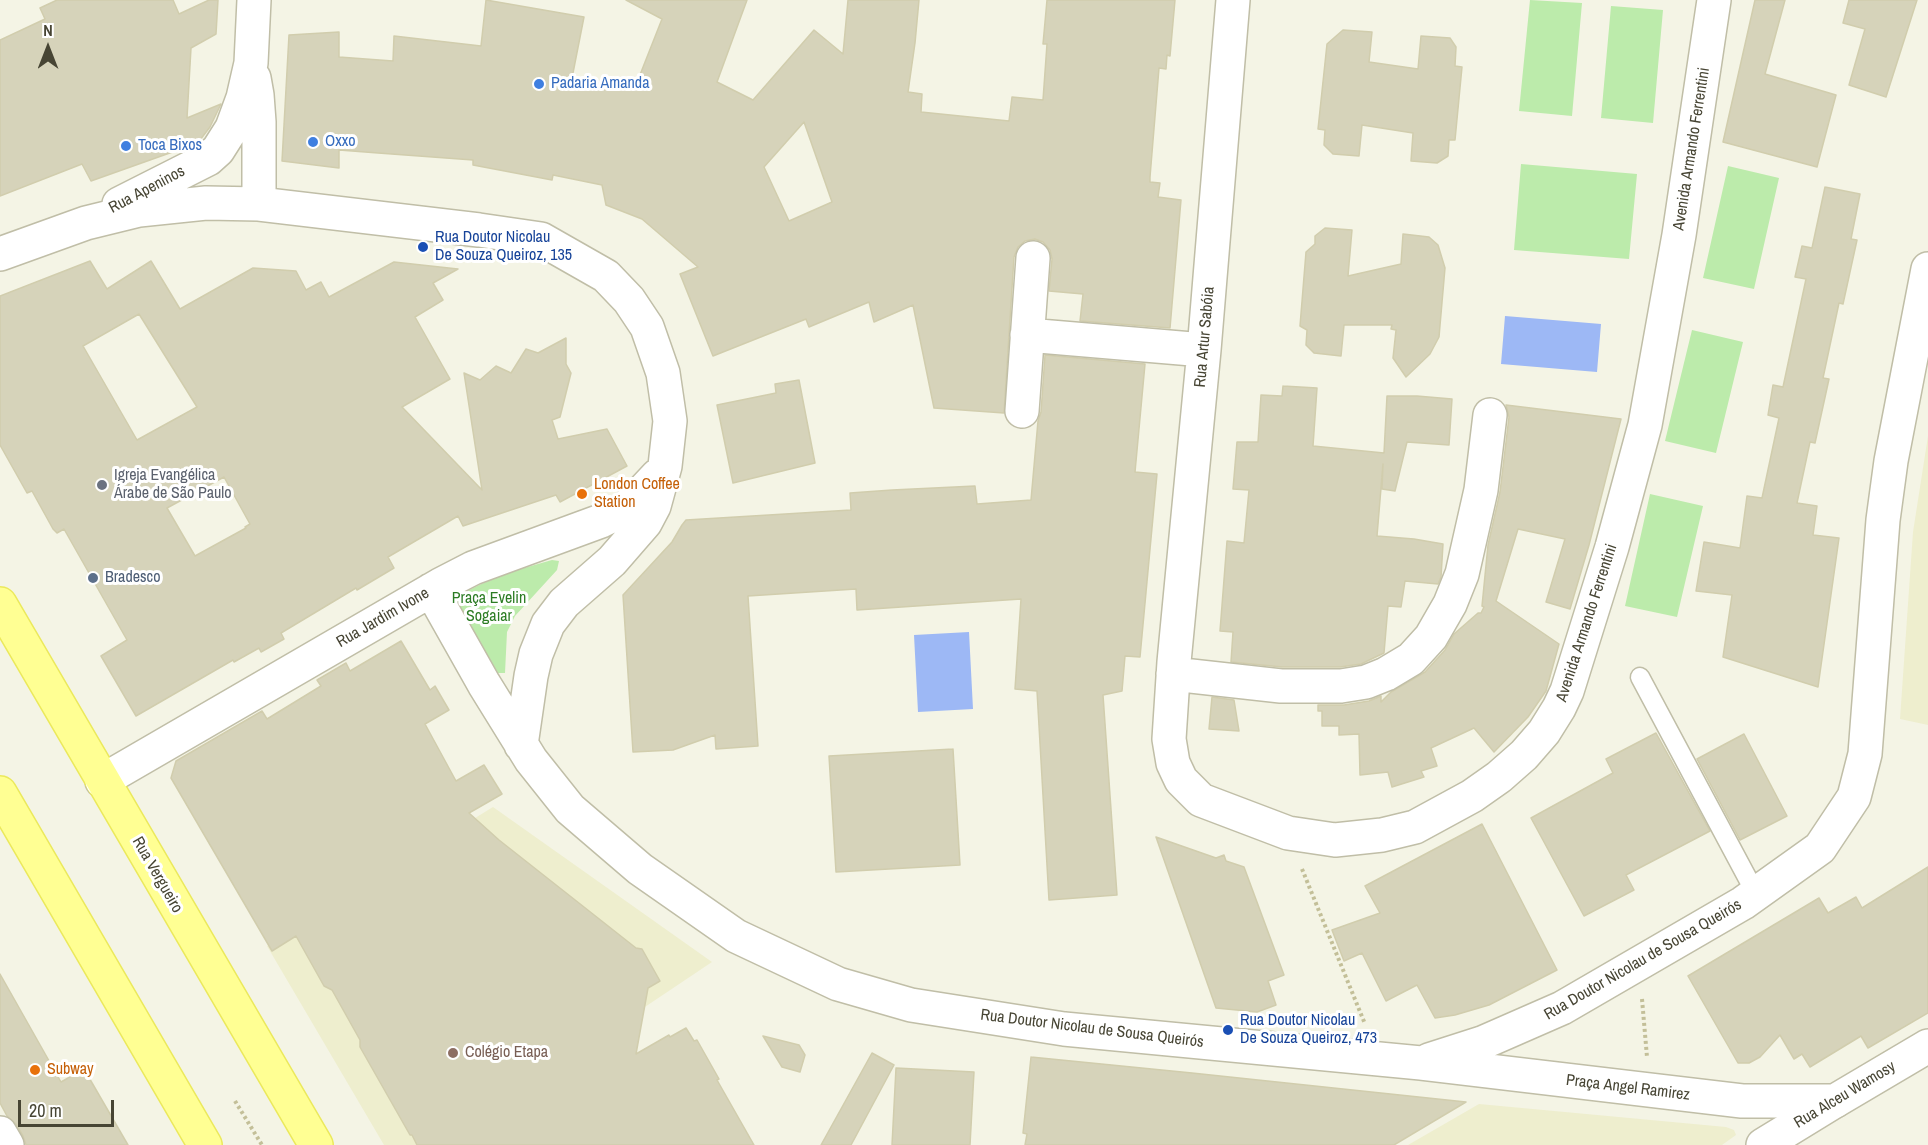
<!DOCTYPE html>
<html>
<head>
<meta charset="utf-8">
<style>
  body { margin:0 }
  #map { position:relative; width:1928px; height:1145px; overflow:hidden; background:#f4f4e5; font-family:"Archivo Narrow",sans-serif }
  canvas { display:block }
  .north { position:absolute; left:18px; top:18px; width:60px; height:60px; -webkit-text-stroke:4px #fff; paint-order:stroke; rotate:0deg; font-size:16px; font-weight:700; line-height:24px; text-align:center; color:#474534 }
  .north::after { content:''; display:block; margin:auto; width:21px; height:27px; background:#474534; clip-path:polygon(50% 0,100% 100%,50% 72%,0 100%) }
  .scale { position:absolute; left:18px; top:1100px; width:96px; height:27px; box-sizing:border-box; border:3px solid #474534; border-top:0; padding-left:8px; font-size:18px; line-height:21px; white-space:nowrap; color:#474534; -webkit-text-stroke:4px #fff; paint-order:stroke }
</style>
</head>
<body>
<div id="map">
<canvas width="1928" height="1145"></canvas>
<div class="north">N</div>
<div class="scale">20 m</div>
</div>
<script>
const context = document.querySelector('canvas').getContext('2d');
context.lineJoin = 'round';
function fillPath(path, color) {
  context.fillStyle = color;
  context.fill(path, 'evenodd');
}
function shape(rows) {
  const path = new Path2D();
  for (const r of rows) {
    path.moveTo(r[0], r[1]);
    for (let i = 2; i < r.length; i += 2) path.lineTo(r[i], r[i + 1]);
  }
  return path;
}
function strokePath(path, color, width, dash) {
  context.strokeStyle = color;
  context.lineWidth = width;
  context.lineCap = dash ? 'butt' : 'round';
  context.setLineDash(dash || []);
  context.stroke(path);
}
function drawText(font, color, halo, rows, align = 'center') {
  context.font = font + ' "Archivo Narrow",sans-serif';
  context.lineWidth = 6;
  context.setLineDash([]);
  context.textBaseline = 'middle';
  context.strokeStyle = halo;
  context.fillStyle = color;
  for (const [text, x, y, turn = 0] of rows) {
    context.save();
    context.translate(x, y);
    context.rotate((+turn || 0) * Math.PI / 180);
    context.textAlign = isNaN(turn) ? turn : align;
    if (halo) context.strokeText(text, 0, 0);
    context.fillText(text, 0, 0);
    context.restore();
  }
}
fillPath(shape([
  [1928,436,1928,725,1900,719,1913,532],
  [493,807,712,962,439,1145,384,1145,267,946],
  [1479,1104,1726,1127,1734,1130,1736,1135,1722,1145,1408,1145]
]), '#eeeece');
fillPath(shape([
  [1530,0,1582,3,1572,116,1519,111],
  [1611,6,1663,10,1653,123,1601,118],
  [1521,164,1637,174,1629,259,1514,250],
  [1728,166,1779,178,1754,289,1703,278],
  [1692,330,1743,342,1716,453,1665,441],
  [1650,494,1703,506,1677,617,1625,606],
  [552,560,559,561,557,570,515,616,507,632,505,673,498,673,459,608,458,601,461,594,479,585,510,572]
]), '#bcebab');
fillPath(shape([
  [1505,316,1601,324,1597,372,1501,364],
  [969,632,973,709,918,712,914,635]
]), '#9db8f5');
const building = shape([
  [57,0,173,0,179,14,209,0,218,0,216,34,191,48,187,118,221,104,210,127,200,140,195,144,91,181,82,164,0,196,0,40,45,19,40,8,57,0],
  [486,0,584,17,572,78,634,90,662,19,626,0,747,0,717,82,753,100,814,30,843,54,848,0,919,0,915,43,908,92,922,94,921,112,1009,121,1012,97,1043,100,1047,44,1043,44,1047,0,1175,0,1170,56,1167,55,1166,69,1159,68,1150,177,1150,182,1160,183,1158,197,1181,200,1170,328,1080,321,1083,294,1049,291,1052,259,1050,250,1043,242,1035,239,1025,241,1018,247,1014,257,1004,413,934,408,913,305,874,322,869,302,809,327,806,319,713,356,680,274,698,267,642,219,606,205,602,185,553,175,552,180,473,165,473,160,378,153,339,150,339,168,282,161,289,35,339,32,339,57,393,61,394,36,481,46,486,0],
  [804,122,832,202,789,221,764,167,804,122],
  [1755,0,1785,0,1765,74,1836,95,1817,167,1723,142,1755,0],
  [1849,0,1917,0,1886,97,1849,85,1865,29,1843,23,1849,0],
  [1343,30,1372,32,1369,62,1418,69,1421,36,1450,38,1456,47,1455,66,1462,67,1455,140,1449,140,1448,156,1437,163,1411,161,1413,133,1362,125,1359,156,1333,154,1324,145,1325,130,1318,129,1327,44,1343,30],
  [1825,187,1860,194,1851,239,1857,240,1843,304,1839,303,1823,378,1829,379,1815,443,1810,442,1797,503,1817,506,1813,535,1839,538,1818,687,1723,657,1732,595,1696,591,1704,542,1740,548,1747,496,1762,498,1779,418,1768,415,1773,385,1783,387,1806,279,1795,277,1802,246,1812,248,1825,187],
  [1325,228,1352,230,1348,276,1401,264,1403,234,1429,237,1438,245,1445,268,1439,337,1430,354,1406,377,1393,358,1396,330,1391,329,1392,325,1344,325,1341,356,1314,353,1306,345,1307,330,1300,326,1306,252,1315,244,1315,236,1325,228],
  [90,261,107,289,151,261,180,309,253,268,296,271,306,290,321,282,329,297,394,262,458,269,433,283,443,300,415,317,450,379,402,407,482,490,464,373,480,380,496,366,511,373,526,349,538,353,566,338,566,364,571,373,560,417,552,420,558,439,607,429,627,466,560,502,556,495,463,526,458,516,388,557,394,568,357,590,356,588,281,633,284,639,261,652,259,648,234,662,233,660,136,716,101,656,127,640,64,529,57,533,53,529,32,491,27,493,0,445,0,296,90,261],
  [139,314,197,407,137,440,83,346,139,314],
  [224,477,250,524,245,527,246,528,195,556,167,508,224,477],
  [1045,355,1145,364,1135,472,1157,474,1140,657,1125,656,1122,691,1103,695,1117,895,1049,900,1037,691,1015,689,1021,599,857,610,856,589,748,596,758,746,716,749,715,735,673,750,633,752,623,595,672,542,682,525,686,520,851,510,850,493,892,490,975,486,977,504,1031,500,1038,421,1041,412,1045,355],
  [799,380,815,463,733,483,717,405,776,393,775,384,799,380],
  [1283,386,1317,388,1313,446,1384,453,1387,396,1417,396,1452,399,1449,445,1407,442,1395,491,1382,489,1383,464,1377,536,1414,539,1443,544,1441,577,1438,584,1405,581,1401,607,1388,606,1384,653,1361,664,1340,667,1282,667,1231,662,1233,632,1220,631,1227,541,1244,543,1249,490,1233,489,1237,442,1258,442,1261,395,1282,396,1283,386],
  [1506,405,1621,419,1589,545,1570,609,1546,602,1565,539,1518,529,1496,601,1559,644,1546,691,1528,717,1494,752,1474,728,1431,748,1437,766,1421,771,1424,777,1392,787,1388,772,1360,775,1359,734,1339,735,1339,726,1322,726,1322,711,1318,711,1318,705,1344,705,1369,701,1381,696,1381,702,1391,692,1425,672,1445,650,1454,634,1478,613,1481,613,1484,607,1482,606,1488,545,1500,492,1509,417,1506,405],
  [401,641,430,690,435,686,449,710,425,724,456,781,484,765,502,794,469,813,499,840,636,948,642,949,660,981,648,988,636,1054,669,1035,670,1037,686,1028,694,1041,697,1040,719,1079,717,1080,754,1145,417,1145,412,1135,410,1135,360,1047,360,1040,332,990,324,986,296,936,272,951,171,778,176,761,262,711,267,719,321,686,317,680,346,663,350,671,401,641],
  [1212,697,1234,700,1239,731,1209,729,1212,697],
  [1656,733,1710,831,1626,875,1634,890,1584,916,1531,818,1613,773,1606,759,1656,733],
  [1744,734,1787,816,1740,840,1697,759,1744,734],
  [953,749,960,865,836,872,829,756,953,749],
  [1482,824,1557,970,1489,1005,1455,1015,1435,1018,1417,985,1386,1001,1362,953,1344,961,1332,930,1380,913,1365,886,1482,824],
  [1156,837,1216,858,1224,855,1226,861,1244,867,1284,975,1268,981,1276,1005,1257,1012,1216,1008,1156,837],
  [1928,867,1928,1013,1868,1048,1861,1036,1810,1067,1802,1054,1794,1059,1780,1035,1760,1057,1749,1063,1738,1063,1688,976,1819,898,1828,913,1856,897,1862,908,1928,867],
  [0,974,61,1082,84,1069,128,1145,26,1145,23,1136,16,1124,7,1116,0,1103,0,974],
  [763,1036,799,1045,805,1055,800,1072,782,1067,763,1036],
  [872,1053,894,1065,851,1145,821,1145,872,1053],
  [1031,1057,1192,1073,1466,1102,1394,1145,1025,1145,1027,1134,1023,1133,1031,1057],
  [896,1068,974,1072,970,1145,892,1145,896,1068]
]);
fillPath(building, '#d6d3ba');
strokePath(building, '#d1cdad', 1.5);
const service = shape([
  [1640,677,1756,894]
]);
const minor = shape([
  [1233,0,1204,350,1174,662,1169,739,1173,763,1181,780,1201,800,1288,833,1335,840,1382,835,1415,827,1472,796,1499,777,1524,755,1544,732,1559,708,1567,691,1612,547,1645,425,1679,235,1714,0],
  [1027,335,1204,350],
  [1022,411,1033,258],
  [1173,674,1281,686,1341,686,1366,682,1386,674,1411,659,1431,637,1450,604,1462,574,1481,490,1490,415],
  [0,1133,7,1145],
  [1763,1145,1835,1101]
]);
const tertiary = shape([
  [254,78,257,95,259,122,259,204],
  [119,204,208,159,218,150,232,128,243,98,251,63,254,0],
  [0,254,86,223,139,210,206,203,259,204,479,230,541,239,606,276,629,300,647,327,663,373,670,421,665,466,654,506,645,523,612,561,564,603,548,624,536,654,531,676,521,745],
  [431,590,484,684,531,760,570,809,640,869,736,936,838,984,911,1005,1064,1029,1421,1063,1742,1101,1835,1101,1928,1046],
  [102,781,440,585,473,568,601,521,627,508,657,476],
  [1429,1060,1482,1043,1562,1008,1743,903,1820,848,1854,797,1865,754,1883,520,1891,461,1928,269]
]);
const primary = shape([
  [0,604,316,1145],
  [0,793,205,1145]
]);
strokePath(service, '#c0bea7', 21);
strokePath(minor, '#c0bea7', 36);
strokePath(tertiary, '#c0bea7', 36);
strokePath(primary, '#ebe95c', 36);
strokePath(shape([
  [1302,869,1365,1024],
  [1642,999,1647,1057],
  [235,1101,262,1145]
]), '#c3bf98', 4, [3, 3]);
strokePath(service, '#fff', 18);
strokePath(minor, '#fff', 33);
strokePath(tertiary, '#fff', 33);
strokePath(primary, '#ffff93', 33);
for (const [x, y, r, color] of [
  [539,84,6,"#3f7fe0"],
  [313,142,6,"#3f7fe0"],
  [126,146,6,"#3f7fe0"],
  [423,247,6,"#1a4fb4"],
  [102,485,6,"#6b7280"],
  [582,494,6,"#e8710a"],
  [93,578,6,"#5c6f8a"],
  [1228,1030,6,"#1a4fb4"],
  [453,1053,6,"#8d6e63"],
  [35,1070,6,"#e8710a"]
]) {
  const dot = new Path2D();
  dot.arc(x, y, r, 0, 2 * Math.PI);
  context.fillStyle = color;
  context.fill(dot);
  strokePath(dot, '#fff', 2);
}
drawText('16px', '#366cbe', '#fff', [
  ["Padaria Amanda",551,84],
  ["Oxxo",325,142],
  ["Toca Bixos",138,146]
], 'left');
drawText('16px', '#474534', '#fff', [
  ["Avenida Armando Ferrentini",1692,149,-81],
  ["Rua Apeninos",147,190,-28],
  ["Rua Artur Sabóia",1205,337,-85],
  ["Rua Jardim Ivone",383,618,-30],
  ["Avenida Armando Ferrentini",1587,623,-72],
  ["Rua Vergueiro",157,875,60],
  ["Rua Doutor Nicolau de Sousa Queirós",1643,960,-30],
  ["Rua Doutor Nicolau de Sousa Queirós",1092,1029,7],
  ["Praça Angel Ramirez",1628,1088,7],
  ["Rua Alceu Wamosy",1845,1095,-31]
]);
drawText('16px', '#164399', '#fff', [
  ["Rua Doutor Nicolau",435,238],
  ["De Souza Queiroz, 135",435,256],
  ["Rua Doutor Nicolau",1240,1021],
  ["De Souza Queiroz, 473",1240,1039]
], 'left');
drawText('16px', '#5b616d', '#fff', [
  ["Igreja Evangélica",114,476],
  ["Árabe de São Paulo",114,494]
], 'left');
drawText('16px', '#c56008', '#fff', [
  ["London Coffee",594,485],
  ["Station",594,503],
  ["Subway",47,1070]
], 'left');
drawText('16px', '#4e5e75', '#fff', [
  ["Bradesco",105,578]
], 'left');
drawText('16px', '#2c7c24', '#fff', [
  ["Praça Evelin",489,599],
  ["Sogaiar",489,617]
]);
drawText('16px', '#785e54', '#fff', [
  ["Colégio Etapa",465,1053]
], 'left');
</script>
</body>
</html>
